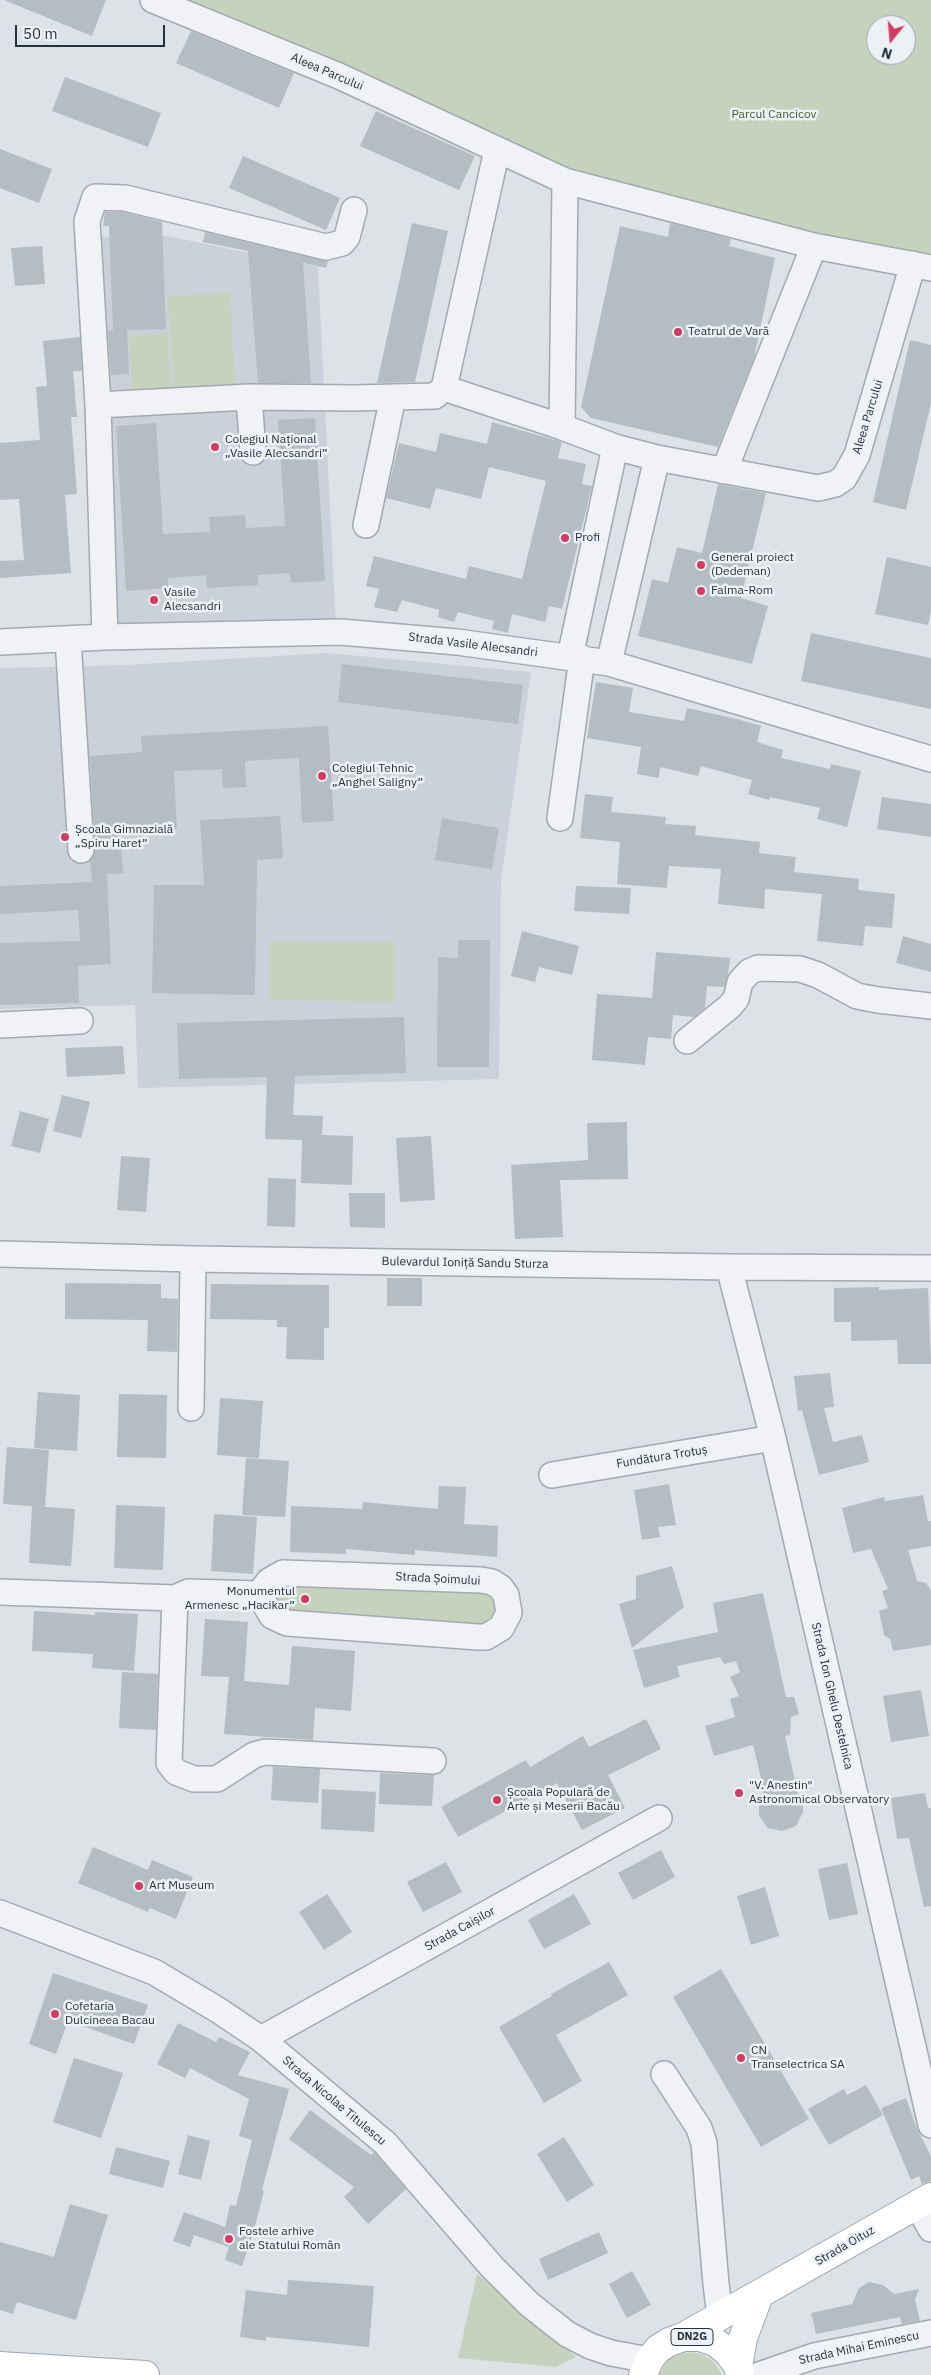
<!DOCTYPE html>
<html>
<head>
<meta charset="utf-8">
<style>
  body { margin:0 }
  #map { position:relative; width:931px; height:2375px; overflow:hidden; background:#dde2e7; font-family:"IBM Plex Sans",sans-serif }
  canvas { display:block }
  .north { position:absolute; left:866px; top:15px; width:50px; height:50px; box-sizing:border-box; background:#ecf1f5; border:1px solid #9da4ac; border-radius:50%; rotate:197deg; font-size:14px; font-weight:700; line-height:20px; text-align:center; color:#26313e }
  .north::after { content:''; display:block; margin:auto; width:18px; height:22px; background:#d33b62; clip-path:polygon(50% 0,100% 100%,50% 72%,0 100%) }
  .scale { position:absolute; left:15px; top:25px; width:150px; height:22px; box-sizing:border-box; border:2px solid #26313e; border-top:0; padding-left:6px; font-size:15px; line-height:18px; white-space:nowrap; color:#26313e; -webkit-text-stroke:4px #ecf1f5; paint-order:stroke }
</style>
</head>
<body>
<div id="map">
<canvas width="931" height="2375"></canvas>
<div class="north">N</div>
<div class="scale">50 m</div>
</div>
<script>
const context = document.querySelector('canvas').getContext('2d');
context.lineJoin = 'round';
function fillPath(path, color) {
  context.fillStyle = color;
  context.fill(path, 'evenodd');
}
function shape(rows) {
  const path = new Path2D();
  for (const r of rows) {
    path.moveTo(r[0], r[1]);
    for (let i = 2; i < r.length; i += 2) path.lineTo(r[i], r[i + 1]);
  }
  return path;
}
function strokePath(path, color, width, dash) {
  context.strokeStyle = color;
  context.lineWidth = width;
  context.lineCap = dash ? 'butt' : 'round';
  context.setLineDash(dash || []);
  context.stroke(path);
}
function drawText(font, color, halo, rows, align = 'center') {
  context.font = font + ' "IBM Plex Sans",sans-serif';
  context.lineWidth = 5;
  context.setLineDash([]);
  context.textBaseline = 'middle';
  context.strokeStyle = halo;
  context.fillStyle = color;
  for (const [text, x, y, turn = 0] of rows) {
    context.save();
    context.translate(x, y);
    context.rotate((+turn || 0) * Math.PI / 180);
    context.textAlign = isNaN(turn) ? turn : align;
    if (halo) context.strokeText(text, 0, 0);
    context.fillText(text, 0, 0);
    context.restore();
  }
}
fillPath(shape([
  [162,235,318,267,336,627,112,632,95,237],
  [327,653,531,672,501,880,499,1079,138,1088,135,1005,0,1009,0,668,126,665]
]), '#cbd1da');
fillPath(shape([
  [153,0,931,0,931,268,565,181],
  [876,25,906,25,906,55,876,55],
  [230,292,236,394,174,398,168,296],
  [168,333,171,396,132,398,129,335],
  [269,941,395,942,395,1002,269,1000],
  [279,1584,492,1591,503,1614,485,1625,288,1615,282,1613,273,1594],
  [477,2274,576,2357,556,2367,458,2358],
  [692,2352,703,2355,713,2361,722,2375,658,2375,669,2359,680,2354]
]), '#c5d2be');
fillPath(shape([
  [4,0,106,0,92,36],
  [191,31,294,73,279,108,176,63],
  [65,77,161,113,148,147,52,111],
  [376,111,475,156,459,190,360,146],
  [0,149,52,169,39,203,0,188],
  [243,156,340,198,326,230,229,188],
  [105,212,123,212,162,222,166,329,127,330,129,374,111,375,108,331,113,330,109,226,103,226],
  [412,223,448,231,415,382,377,383],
  [670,223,731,239,729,246,775,258,754,358,718,447,591,418,581,407,620,226,668,237],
  [205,232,328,261,326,268,303,263,311,383,258,383,248,251,203,242],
  [42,246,45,284,15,286,11,248],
  [80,337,82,371,73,371,77,417,71,417,77,494,65,495,71,573,0,578,0,561,24,560,19,499,0,500,0,443,40,440,36,387,47,386,43,341],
  [910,340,931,345,931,403,906,510,873,502],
  [315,418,325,581,292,583,289,573,258,575,258,585,207,588,206,575,168,578,168,588,126,591,116,426,156,423,163,534,210,532,209,517,245,515,246,528,285,526,278,420],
  [492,422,562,442,558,458,586,464,582,484,592,486,562,609,549,606,545,622,512,614,508,633,492,629,494,621,458,612,454,622,438,617,439,610,402,600,397,612,374,607,379,589,366,586,374,556,466,579,469,566,522,579,546,481,489,467,481,499,436,488,430,509,386,498,399,443,436,452,440,433,487,444],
  [718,484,766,493,741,598,768,606,752,664,638,636,652,579,668,583,677,547,702,553],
  [887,557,931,567,931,611,928,625,875,614],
  [811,633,931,658,931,709,801,681],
  [342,664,523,685,518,724,338,702],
  [596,682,633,688,629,712,684,721,687,708,737,719,761,726,757,742,783,750,781,758,830,769,831,764,861,771,847,827,817,819,820,808,770,797,769,800,748,794,752,780,701,766,698,776,660,767,659,778,637,774,641,747,587,738],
  [328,726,334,821,302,823,299,758,245,761,246,787,223,788,222,769,174,771,177,829,120,832,123,873,107,874,111,964,78,966,79,1003,0,1005,0,943,80,941,78,910,0,914,0,886,92,882,90,861,95,849,90,756,142,752,141,736],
  [585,794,613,797,611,812,666,817,665,824,696,826,695,835,760,842,759,853,796,857,794,872,859,879,858,890,895,894,892,928,865,926,863,946,817,941,822,894,765,889,764,909,718,904,721,869,669,866,667,888,617,884,620,842,580,838],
  [882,797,931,804,931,837,877,829],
  [280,816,283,858,257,860,255,995,152,993,154,885,204,885,200,820],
  [442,818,499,828,492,869,435,860],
  [576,886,631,888,629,914,574,911],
  [522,931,579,946,572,975,539,967,535,982,511,976],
  [903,936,931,944,931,972,896,963],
  [458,940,490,940,489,1067,437,1067,438,957,458,958],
  [656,952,730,958,728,974,724,987,707,986,705,1008,694,1017,673,1015,671,1039,648,1037,645,1065,592,1060,597,994,652,998],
  [404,1017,406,1073,295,1076,293,1115,323,1116,322,1135,353,1136,352,1185,301,1183,302,1140,265,1139,267,1077,179,1079,177,1023],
  [123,1046,125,1074,67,1077,65,1048],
  [62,1095,90,1102,81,1138,53,1131],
  [20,1111,49,1119,40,1153,11,1146],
  [627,1122,628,1179,560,1180,563,1237,515,1239,511,1165,588,1160,587,1123],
  [431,1136,435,1200,400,1202,396,1138],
  [121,1156,150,1158,146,1212,117,1210],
  [268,1178,296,1179,295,1227,267,1226],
  [349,1193,385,1193,385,1228,350,1227],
  [387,1278,422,1278,422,1306,387,1306],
  [65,1283,161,1284,161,1298,178,1299,177,1352,147,1351,148,1320,65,1319],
  [211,1284,329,1285,329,1328,324,1328,324,1360,286,1359,287,1327,277,1327,277,1320,210,1319],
  [879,1287,879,1290,928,1288,931,1364,898,1364,897,1340,851,1341,851,1322,834,1322,834,1288],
  [830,1373,834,1407,824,1408,833,1442,862,1435,869,1462,819,1475,802,1410,798,1411,794,1376],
  [38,1392,80,1395,77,1451,34,1448],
  [119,1394,167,1395,166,1458,117,1457],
  [220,1398,263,1401,259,1458,217,1455],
  [7,1447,49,1450,45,1507,3,1504],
  [246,1458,289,1461,285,1517,242,1515],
  [669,1484,676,1525,658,1527,660,1537,642,1540,634,1490],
  [439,1486,466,1487,464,1524,498,1526,497,1557,415,1550,415,1555,346,1549,346,1554,290,1552,291,1506,362,1509,363,1502,438,1509],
  [923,1495,928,1521,931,1521,931,1546,908,1550,917,1581,926,1583,931,1591,931,1645,893,1651,890,1639,884,1635,879,1611,888,1608,882,1591,888,1589,871,1549,853,1553,842,1508,884,1497,885,1501],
  [116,1505,165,1507,163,1570,114,1568],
  [32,1506,75,1509,71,1566,29,1563],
  [214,1514,257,1517,253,1574,211,1571],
  [672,1566,684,1607,632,1648,619,1604,636,1599,636,1576],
  [763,1593,786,1697,794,1697,799,1714,791,1717,790,1735,785,1736,798,1794,803,1805,803,1812,796,1826,782,1831,768,1828,759,1816,759,1802,764,1790,753,1745,714,1756,705,1726,735,1717,730,1699,739,1696,730,1677,740,1672,736,1661,724,1664,720,1657,677,1666,680,1677,644,1688,633,1650,718,1632,713,1603],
  [34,1611,95,1615,95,1612,138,1614,134,1671,92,1668,93,1654,32,1651],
  [205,1619,248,1622,244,1681,289,1685,292,1646,355,1651,351,1711,315,1708,313,1740,224,1734,229,1677,201,1676],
  [122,1672,158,1674,156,1730,119,1728],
  [921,1690,929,1736,891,1742,883,1696],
  [646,1719,661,1749,608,1775,625,1808,582,1830,557,1783,458,1837,441,1807,526,1760,530,1767,583,1736,589,1747],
  [273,1767,320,1769,318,1803,271,1800],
  [380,1773,434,1775,432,1806,379,1804],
  [322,1789,376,1792,374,1832,321,1829],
  [925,1793,928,1808,931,1808,931,1906,924,1907,909,1838,897,1839,891,1798],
  [93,1847,148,1870,152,1860,193,1877,176,1919,150,1908,148,1912,78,1883],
  [661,1850,675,1877,633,1900,618,1873],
  [446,1862,462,1892,423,1912,407,1882],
  [847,1863,858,1914,829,1920,818,1869],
  [765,1887,779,1936,751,1945,737,1896],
  [327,1894,352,1932,324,1950,299,1912],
  [574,1894,591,1924,544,1949,528,1920],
  [609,1962,628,1995,556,2035,582,2081,544,2103,499,2027,552,1996,551,1994],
  [721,1969,809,2119,761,2147,673,1997],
  [53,1973,148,2005,134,2044,68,2021,56,2054,29,2044],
  [178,2023,216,2042,219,2037,250,2052,238,2075,289,2089,262,2190,264,2191,252,2237,242,2266,225,2260,229,2247,194,2235,190,2247,173,2241,184,2212,225,2227,230,2205,236,2206,252,2140,239,2136,249,2099,190,2068,185,2078,157,2064],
  [74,2058,123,2073,101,2138,53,2122],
  [866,2085,883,2115,829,2145,808,2109,844,2089,847,2095],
  [906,2098,917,2129,931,2156,931,2181,922,2184,919,2176,911,2180,881,2108],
  [310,2110,371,2155,374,2152,406,2189,368,2224,344,2197,354,2187,289,2139],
  [188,2135,210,2141,201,2180,178,2174],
  [564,2137,594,2185,567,2202,537,2154],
  [116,2147,170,2161,163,2188,109,2174],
  [70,2204,108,2215,76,2320,17,2302,13,2314,0,2310,0,2242,54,2257],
  [599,2232,608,2253,548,2280,539,2259],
  [632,2271,651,2305,627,2318,609,2284],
  [288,2280,374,2286,369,2347,266,2337,266,2341,240,2337,246,2290,287,2295],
  [869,2282,883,2285,894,2294,919,2289,915,2300,920,2321,902,2324,900,2317,816,2334,811,2313,852,2304,859,2288]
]), '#b4bcc4');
const minor = shape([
  [153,0,339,76,565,181,814,246,931,268],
  [444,388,562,427,615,447,657,458,818,488,835,484,844,478,857,455,913,264],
  [444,388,497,150],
  [249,397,253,452],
  [98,405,249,397,355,398,435,396,444,388],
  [562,427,565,181],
  [724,471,814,246],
  [366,525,393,397],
  [105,637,98,405,87,221,95,197,125,198,326,247,342,243,347,237,354,210],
  [68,639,81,850],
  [0,642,105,637,341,632,457,642,609,663,931,759],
  [570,657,615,447],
  [609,663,657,458],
  [560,818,582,658],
  [0,1025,80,1021],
  [687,1041,729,1007,736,999,740,982,749,972,758,968,800,969,818,975,857,996,878,1000,931,1006],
  [0,1254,193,1259,729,1267,931,1268],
  [729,1267,773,1438,931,2125],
  [191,1408,193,1259],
  [552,1475,773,1438],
  [283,1573,481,1580,492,1582,500,1587,506,1595,509,1613,501,1628,486,1637,478,1637,287,1623,272,1616,259,1594,269,1581,283,1573],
  [0,1592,175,1598,188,1592,259,1594],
  [175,1598,169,1763,176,1772,194,1779,217,1779,254,1755,265,1752,433,1761],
  [0,1913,154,1972,218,2010,261,2039,385,2143,492,2267,529,2304,567,2334,590,2346,611,2353,649,2360],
  [261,2039,659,1818],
  [664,2074,699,2128,704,2143,716,2284,720,2316],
  [918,2206,931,2229],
  [759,2375,814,2356,931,2333]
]);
const major = shape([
  [683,2337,931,2197],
  [0,2366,145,2375],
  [738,2366,743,2338,759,2295],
  [643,2375,649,2360,658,2349,669,2342,683,2337,700,2337,715,2342,728,2352,738,2366,740,2375]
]);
strokePath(minor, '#a2a9b1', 28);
strokePath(major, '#9ca8b4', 30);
strokePath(minor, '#f0f2f6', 25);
strokePath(major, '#fff', 28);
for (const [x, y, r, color] of [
  [678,332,5,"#d33b62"],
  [215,447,5,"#d33b62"],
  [565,538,5,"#d33b62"],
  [701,565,5,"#d33b62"],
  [701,591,5,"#d33b62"],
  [154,600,5,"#d33b62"],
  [322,776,5,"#d33b62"],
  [65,837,5,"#d33b62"],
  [305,1599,5,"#d33b62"],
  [739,1793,5,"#d33b62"],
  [497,1800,5,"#d33b62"],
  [139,1886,5,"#d33b62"],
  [55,2014,5,"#d33b62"],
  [741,2058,5,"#d33b62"],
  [229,2239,5,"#d33b62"]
]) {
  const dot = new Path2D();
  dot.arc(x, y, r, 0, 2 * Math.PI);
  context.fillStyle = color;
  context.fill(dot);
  strokePath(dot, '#ecf1f5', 2);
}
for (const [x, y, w] of [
  [692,2337,42]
]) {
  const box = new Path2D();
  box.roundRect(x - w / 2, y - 8.5, w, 17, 4);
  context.fillStyle = '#ecf1f5';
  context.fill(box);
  strokePath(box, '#26313e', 1);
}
drawText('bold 11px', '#26313e', null, [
  ["DN2G",692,2337]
]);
drawText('12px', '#26313e', '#ecf1f5', [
  ["Aleea Parcului",327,72,23],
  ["Aleea Parcului",868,417,-73],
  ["Strada Vasile Alecsandri",473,645,7],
  ["Bulevardul Ioniță Sandu Sturza",465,1263,1],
  ["Fundătura Trotuș",662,1457,-9],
  ["Strada Șoimului",438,1579,3],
  ["Strada Ion Ghelu Destelnica",832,1696,77],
  ["Strada Caișilor",460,1929,-29],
  ["Strada Nicolae Titulescu",334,2101,40],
  ["Strada Oituz",845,2246,-30],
  ["Strada Mihai Eminescu",859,2348,-12]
]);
drawText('12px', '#3e5b33', '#ecf1f5', [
  ["Parcul Cancicov",774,115]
]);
drawText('12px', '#26313e', '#ecf1f5', [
  ["Teatrul de Vară",688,332],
  ["Colegiul Național",225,440],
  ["„Vasile Alecsandri”",225,454],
  ["Profi",575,538],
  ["General proiect",711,558],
  ["(Dedeman)",711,572],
  ["Falma-Rom",711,591],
  ["Vasile",164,593],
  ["Alecsandri",164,607],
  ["Colegiul Tehnic",332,769],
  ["„Anghel Saligny”",332,783],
  ["Școala Gimnazială",75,830],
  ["„Spiru Haret”",75,844],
  ["Monumentul",295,1592,"right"],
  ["Armenesc „Hacikar”",295,1606,"right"],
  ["\"V. Anestin\"",749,1786],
  ["Astronomical Observatory",749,1800],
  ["Școala Populară de",507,1793],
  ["Arte și Meserii Bacău",507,1807],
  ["Art Museum",149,1886],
  ["Cofetaria",65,2007],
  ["Dulcineea Bacau",65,2021],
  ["CN",751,2051],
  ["Transelectrica SA",751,2065],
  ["Fostele arhive",239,2232],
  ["ale Statului Român",239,2246]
], 'left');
</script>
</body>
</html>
